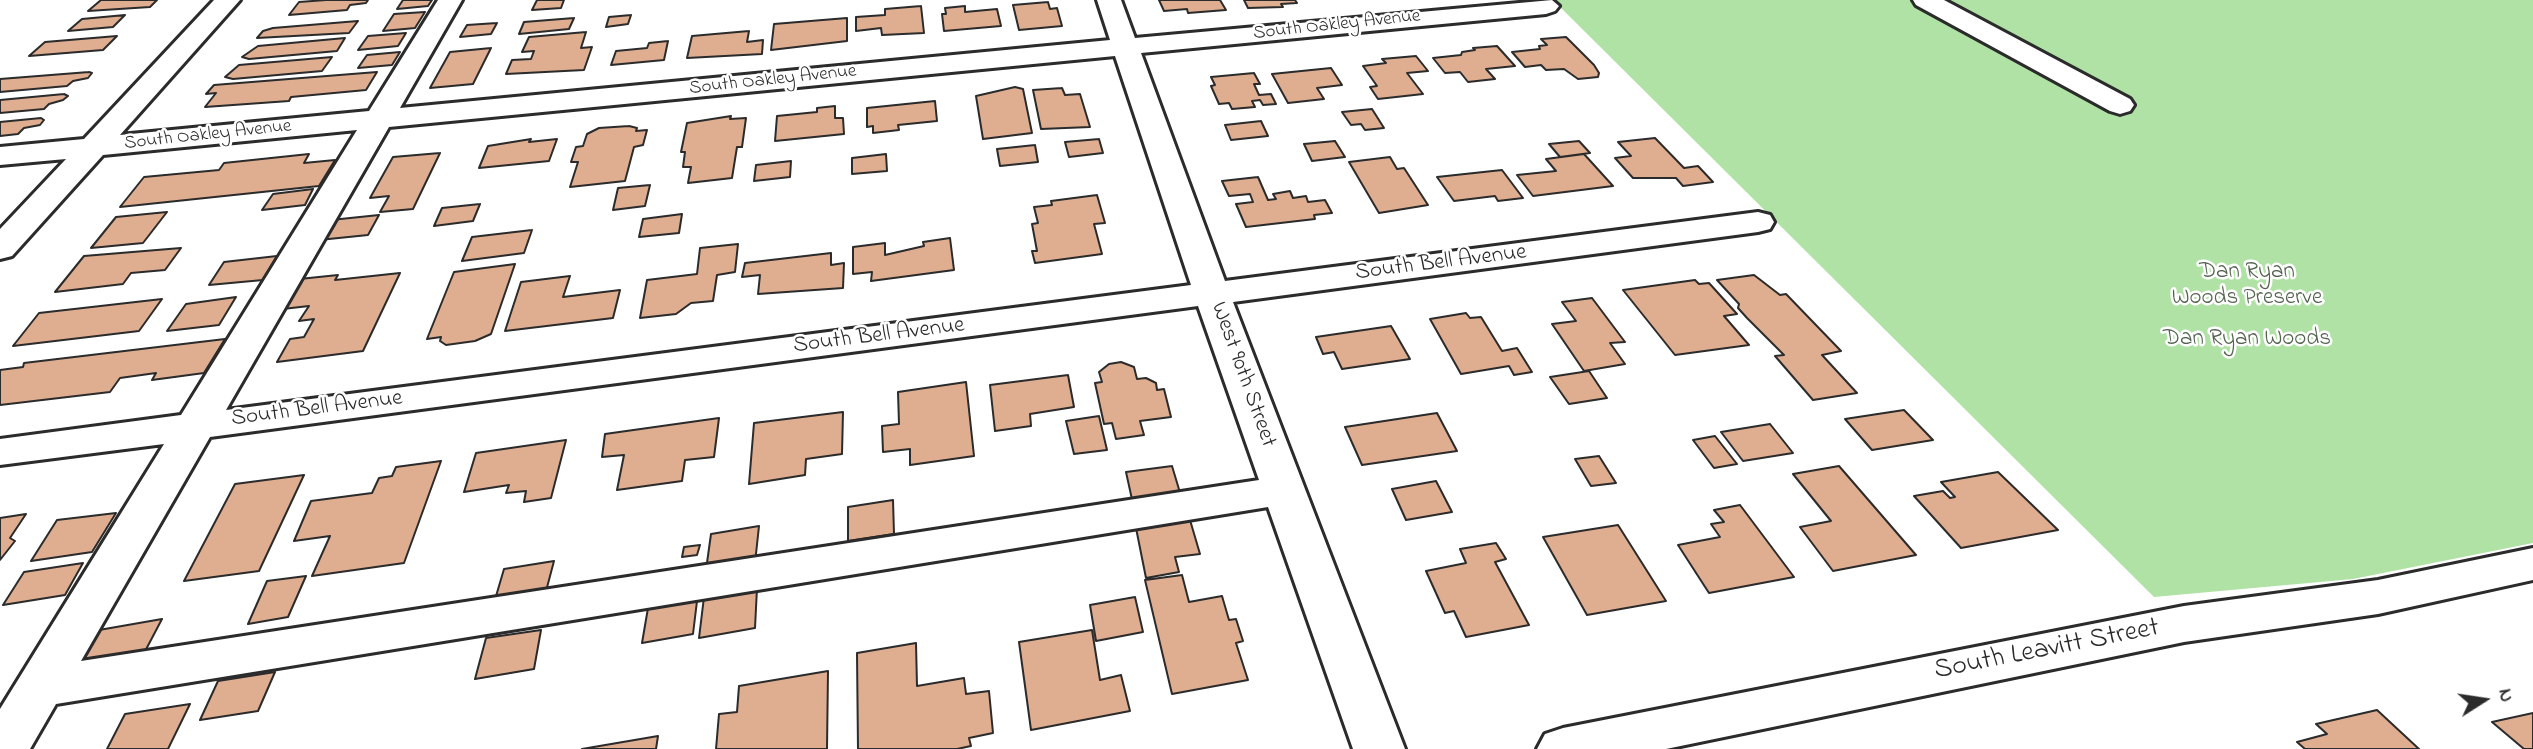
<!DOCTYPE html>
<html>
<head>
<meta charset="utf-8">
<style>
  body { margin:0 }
  #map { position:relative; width:2533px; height:749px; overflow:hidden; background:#fff; font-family:"Indie Flower",sans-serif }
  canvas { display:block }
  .north { position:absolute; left:2449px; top:665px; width:70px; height:70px; -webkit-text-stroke:5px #fff; paint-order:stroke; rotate:78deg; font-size:19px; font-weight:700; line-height:28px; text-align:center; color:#2b2b2b }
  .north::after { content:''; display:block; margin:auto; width:24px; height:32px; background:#2b2b2b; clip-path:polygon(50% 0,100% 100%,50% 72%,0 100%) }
</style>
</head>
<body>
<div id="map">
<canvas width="2533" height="749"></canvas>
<div class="north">N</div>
</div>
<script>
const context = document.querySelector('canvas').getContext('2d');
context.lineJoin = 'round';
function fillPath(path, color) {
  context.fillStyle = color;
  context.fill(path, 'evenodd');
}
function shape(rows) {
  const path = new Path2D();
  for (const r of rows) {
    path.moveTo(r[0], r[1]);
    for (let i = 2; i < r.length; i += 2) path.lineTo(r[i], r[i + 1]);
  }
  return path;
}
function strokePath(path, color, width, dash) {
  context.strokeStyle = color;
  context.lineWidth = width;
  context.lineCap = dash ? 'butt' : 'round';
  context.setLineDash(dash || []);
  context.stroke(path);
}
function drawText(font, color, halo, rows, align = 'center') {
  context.font = font + ' "Indie Flower",sans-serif';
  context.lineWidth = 5;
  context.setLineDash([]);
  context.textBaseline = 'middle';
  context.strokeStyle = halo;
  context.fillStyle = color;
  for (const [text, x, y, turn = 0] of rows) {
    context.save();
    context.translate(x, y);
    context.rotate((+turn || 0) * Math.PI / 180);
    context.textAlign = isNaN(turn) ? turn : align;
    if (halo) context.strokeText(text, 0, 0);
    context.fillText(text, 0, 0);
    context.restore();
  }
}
fillPath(shape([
  [1553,0,2533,0,2533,543,2353,579,2154,597]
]), '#afe2a4');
const building = shape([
  [101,0,157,0,150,7,88,11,101,0],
  [326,0,368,0,366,3,350,5,347,10,289,15,299,2,326,0],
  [403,0,432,0,428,6,397,9,403,0],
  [537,0,564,0,561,8,532,10,537,0],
  [1159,0,1220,0,1226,10,1188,13,1187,9,1164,11,1159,0],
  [1244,0,1295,0,1297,3,1281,4,1283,7,1248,8,1244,0],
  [1048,2,1050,9,1057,8,1062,26,1019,30,1013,5,1048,2],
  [921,6,924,33,882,35,881,28,856,31,856,17,885,15,885,9,921,6],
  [965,6,965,12,997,9,1001,26,944,31,942,14,946,14,945,8,965,6],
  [425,12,415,28,383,31,394,14,425,12],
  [125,15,113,27,68,31,82,19,125,15],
  [631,15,628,24,606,27,609,17,631,15],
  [574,18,569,29,519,34,524,22,574,18],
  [847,18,847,41,771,50,774,24,847,18],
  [358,21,349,33,257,38,263,31,273,28,358,21],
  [497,23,491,34,460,37,467,25,497,23],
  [749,31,747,42,763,40,762,54,687,58,692,36,749,31],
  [586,32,581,48,592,47,584,70,506,74,512,60,531,59,534,51,522,52,529,37,586,32],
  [406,33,398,46,358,50,368,36,406,33],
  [117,36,103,50,29,56,45,42,117,36],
  [1566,37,1594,65,1599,73,1598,77,1578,79,1564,69,1546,70,1541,65,1525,67,1512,52,1540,49,1539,46,1547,45,1541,39,1566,37],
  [345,38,337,51,249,59,242,57,258,46,345,38],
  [668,41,664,60,611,65,616,51,647,48,649,43,668,41],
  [1497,46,1515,66,1486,69,1495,79,1468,82,1460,72,1445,73,1433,58,1461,55,1462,52,1475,50,1473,48,1497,46],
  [491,48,473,84,430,88,450,52,491,48],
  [400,52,392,65,358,68,367,55,400,52],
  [1416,56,1428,71,1407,73,1423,94,1378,99,1370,87,1377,86,1363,66,1386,63,1382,59,1416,56],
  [332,57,322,71,233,79,225,77,239,65,332,57],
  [1331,68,1342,85,1317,88,1324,99,1288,103,1272,74,1331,68],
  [89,72,92,73,88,78,73,81,67,86,0,92,0,79,89,72],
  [377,72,366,90,291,97,289,101,205,107,216,93,206,94,214,85,377,72],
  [1254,73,1260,84,1254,84,1259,95,1271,94,1276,104,1263,105,1260,100,1252,101,1255,107,1232,109,1229,103,1219,104,1211,86,1215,85,1211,77,1254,73],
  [1015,87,1023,89,1032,133,983,139,976,96,1015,87],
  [1062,88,1065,95,1080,94,1090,127,1041,129,1033,90,1062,88],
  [64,94,68,96,63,100,49,104,44,109,0,113,0,100,64,94],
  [935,101,937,121,898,125,899,130,873,133,873,126,867,127,867,108,935,101],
  [835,106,835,118,843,118,844,134,775,141,777,116,817,112,817,108,835,106],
  [1372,109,1384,128,1365,130,1361,124,1351,125,1342,112,1372,109],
  [731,116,730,119,746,118,742,147,737,147,732,178,688,183,691,167,683,167,685,152,681,152,687,123,731,116],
  [41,118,44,120,40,125,24,128,18,134,0,136,0,122,41,118],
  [1261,121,1268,136,1231,140,1225,125,1261,121],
  [629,126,637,128,636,131,647,130,643,145,634,147,625,181,570,187,578,162,571,162,576,147,583,146,587,134,599,128,629,126],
  [1655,138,1684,168,1698,166,1713,182,1683,186,1676,178,1633,178,1615,158,1631,156,1618,142,1655,138],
  [531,139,529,142,557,139,549,161,479,168,488,146,531,139],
  [1099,139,1103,153,1069,157,1065,142,1099,139],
  [1335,141,1345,157,1312,161,1304,144,1335,141],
  [1579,141,1590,153,1560,157,1549,144,1579,141],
  [1035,145,1038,162,1000,166,997,149,1035,145],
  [440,153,413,209,380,212,389,196,370,198,393,157,440,153],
  [309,154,304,163,335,160,319,186,120,207,144,177,219,170,224,163,309,154],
  [886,154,887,171,852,174,852,158,886,154],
  [1584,154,1613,186,1533,196,1517,175,1556,171,1546,159,1584,154],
  [1390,157,1397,169,1404,168,1428,205,1379,213,1349,162,1390,157],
  [791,161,790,177,754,181,756,165,791,161],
  [1502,170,1523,198,1498,201,1495,196,1454,201,1437,177,1502,170],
  [1258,177,1268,200,1276,199,1273,194,1290,191,1293,198,1306,196,1308,202,1325,200,1332,213,1314,215,1315,219,1246,227,1236,204,1253,202,1250,194,1229,196,1222,181,1258,177],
  [650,185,645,206,613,210,618,188,650,185],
  [313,189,305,205,262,210,273,194,313,189],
  [1097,195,1105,223,1094,224,1102,254,1035,263,1032,251,1037,251,1032,224,1038,223,1034,207,1052,205,1051,201,1097,195],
  [480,204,473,221,434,226,442,208,480,204],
  [167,212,143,243,91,248,116,217,167,212],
  [682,214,679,233,639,237,643,219,682,214],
  [379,215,368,235,319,240,331,220,379,215],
  [532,230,524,253,462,261,472,237,532,230],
  [950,238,954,270,871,281,872,272,853,274,853,247,885,243,885,255,924,246,923,242,950,238],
  [738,244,735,272,717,275,713,301,691,303,676,314,640,318,647,280,697,274,700,248,738,244],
  [181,248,165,270,131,273,123,284,55,292,84,256,181,248],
  [831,253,831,265,844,263,843,288,758,294,760,275,742,277,745,263,831,253],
  [277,256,263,280,209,285,224,262,277,256],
  [515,264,491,334,475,341,446,345,440,341,441,337,427,339,454,272,515,264],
  [400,273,363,351,277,362,290,339,304,337,314,319,299,321,309,306,274,310,290,280,338,275,335,280,400,273],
  [1754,275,1780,295,1786,294,1841,351,1822,355,1857,393,1813,400,1775,356,1784,355,1747,318,1738,308,1739,304,1717,280,1754,275],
  [570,276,563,297,620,290,613,318,505,331,521,282,570,276],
  [1695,280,1699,284,1709,283,1737,314,1724,316,1749,345,1675,355,1623,290,1695,280],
  [236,297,219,325,167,331,186,304,236,297],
  [1592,298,1625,342,1610,343,1625,364,1584,371,1552,324,1576,321,1562,302,1592,298],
  [162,299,139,331,13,346,39,313,162,299],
  [1466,313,1470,318,1481,317,1502,351,1517,348,1532,372,1514,375,1509,366,1461,374,1430,319,1466,313],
  [1391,326,1410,359,1342,369,1334,352,1323,354,1316,337,1391,326],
  [225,339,204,373,152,380,156,373,120,378,110,392,0,405,0,370,23,367,24,363,225,339],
  [1121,362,1134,367,1137,379,1146,378,1156,383,1157,390,1164,389,1171,417,1140,421,1144,435,1116,439,1112,423,1104,424,1095,383,1102,382,1099,372,1109,364,1121,362],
  [1589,371,1607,398,1569,404,1550,377,1589,371],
  [1068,375,1074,407,1030,414,1031,426,995,431,990,385,1068,375],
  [966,382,974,456,910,465,910,449,883,452,882,426,899,424,898,392,966,382],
  [1904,410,1933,440,1872,450,1845,419,1904,410],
  [843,412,842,454,806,459,805,475,749,484,754,423,843,412],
  [1437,413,1457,451,1362,465,1345,427,1437,413],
  [1099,416,1107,450,1074,454,1066,421,1099,416],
  [719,418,714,457,685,460,682,481,617,490,624,455,602,457,605,434,719,418],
  [1770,424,1793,453,1743,461,1721,432,1770,424],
  [1715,436,1737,464,1714,468,1693,440,1715,436],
  [566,440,551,498,524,502,526,491,506,493,509,485,464,492,476,453,566,440],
  [1599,456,1616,483,1591,486,1575,459,1599,456],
  [441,461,404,563,312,576,330,536,294,541,311,501,372,493,379,478,392,476,396,467,441,461],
  [1172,466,1181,496,1133,504,1126,472,1172,466],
  [1839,466,1916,555,1833,571,1800,527,1831,521,1793,474,1839,466],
  [1998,472,2058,530,1961,548,1914,496,1943,491,1950,498,1955,497,1941,482,1998,472],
  [304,475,259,571,184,581,235,484,304,475],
  [1436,481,1452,512,1406,520,1392,489,1436,481],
  [893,500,894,534,848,541,848,507,893,500],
  [1740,505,1794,577,1709,593,1678,545,1720,537,1711,524,1724,522,1714,510,1740,505],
  [116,513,92,552,31,561,57,520,116,513],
  [26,514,10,538,15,541,0,560,0,518,26,514],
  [1190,520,1200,554,1175,557,1179,572,1146,578,1136,528,1190,520],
  [1618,525,1666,601,1587,615,1543,537,1618,525],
  [759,526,755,563,706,570,711,534,759,526],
  [1496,543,1506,559,1495,562,1529,625,1466,637,1454,611,1445,613,1426,571,1466,563,1460,549,1496,543],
  [700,545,697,555,682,557,684,547,700,545],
  [554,561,545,595,494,603,504,569,554,561],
  [83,563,65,595,3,605,24,572,83,563],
  [1182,575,1189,602,1222,596,1229,620,1236,619,1243,641,1236,643,1248,680,1172,694,1145,580,1182,575],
  [306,576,288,617,248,624,267,581,306,576],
  [757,588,755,628,699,638,704,597,757,588],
  [1135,597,1143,632,1096,641,1090,605,1135,597],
  [697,601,693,634,642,643,648,608,697,601],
  [162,619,142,657,77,666,99,630,162,619],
  [541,630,534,669,475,679,486,638,541,630],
  [1092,630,1100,680,1121,675,1130,711,1031,730,1019,642,1092,630],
  [916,643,917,686,964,678,966,694,989,691,993,733,969,738,971,746,957,749,858,749,857,653,916,643],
  [828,671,827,749,716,749,719,714,737,712,739,686,828,671],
  [275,672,258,711,200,720,218,681,275,672],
  [190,704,168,749,107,749,125,714,190,704],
  [2377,710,2419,749,2305,749,2297,742,2327,734,2316,724,2377,710],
  [2533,713,2533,749,2524,749,2492,722,2533,713],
  [658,736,656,749,582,749,658,736]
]);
fillPath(building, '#dfae91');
strokePath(building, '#2b2b2b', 2);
const minor = shape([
  [214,0,240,0,120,135,369,111,438,0,462,0,400,108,1110,40,1097,0,1121,0,1135,38,1552,0,1559,6,1555,11,1546,14,1141,53,1225,281,1758,212,1770,215,1774,222,1770,229,1758,232,1233,302,1405,749,1353,749,1268,507,56,704,30,749,0,749,0,709,164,444,0,465,0,439,181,415,357,130,103,155,12,256,0,259,0,229,66,159,0,165,0,147,84,139,214,0],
  [1115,56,1191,285,226,410,389,127,1115,56],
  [1198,306,1259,480,81,661,210,437,1198,306],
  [1913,0,1944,0,2130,99,2134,105,2130,111,2120,114,2110,111,1916,5,1913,0],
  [2533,548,2533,580,2378,614,2184,642,1666,749,1537,749,1545,734,1563,728,2184,606,2378,580,2533,548]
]);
strokePath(minor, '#2b2b2b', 6);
fillPath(minor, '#fff');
drawText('19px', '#2b2b2b', '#fff', [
  ["South Oakley Avenue",1337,26,-6],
  ["South Oakley Avenue",773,81,-6],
  ["South Oakley Avenue",208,136,-6]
]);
drawText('23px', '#2b2b2b', '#fff', [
  ["South Bell Avenue",1441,264,-7],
  ["South Bell Avenue",879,337,-7],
  ["West 90th Street",1242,375,70],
  ["South Bell Avenue",317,410,-7]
]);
drawText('23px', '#53624f', '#fff', [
  ["Dan Ryan",2247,273],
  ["Woods Preserve",2247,299],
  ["Dan Ryan Woods",2247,340]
]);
drawText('28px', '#2b2b2b', '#fff', [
  ["South Leavitt Street",2047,651,-11]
]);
</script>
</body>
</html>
